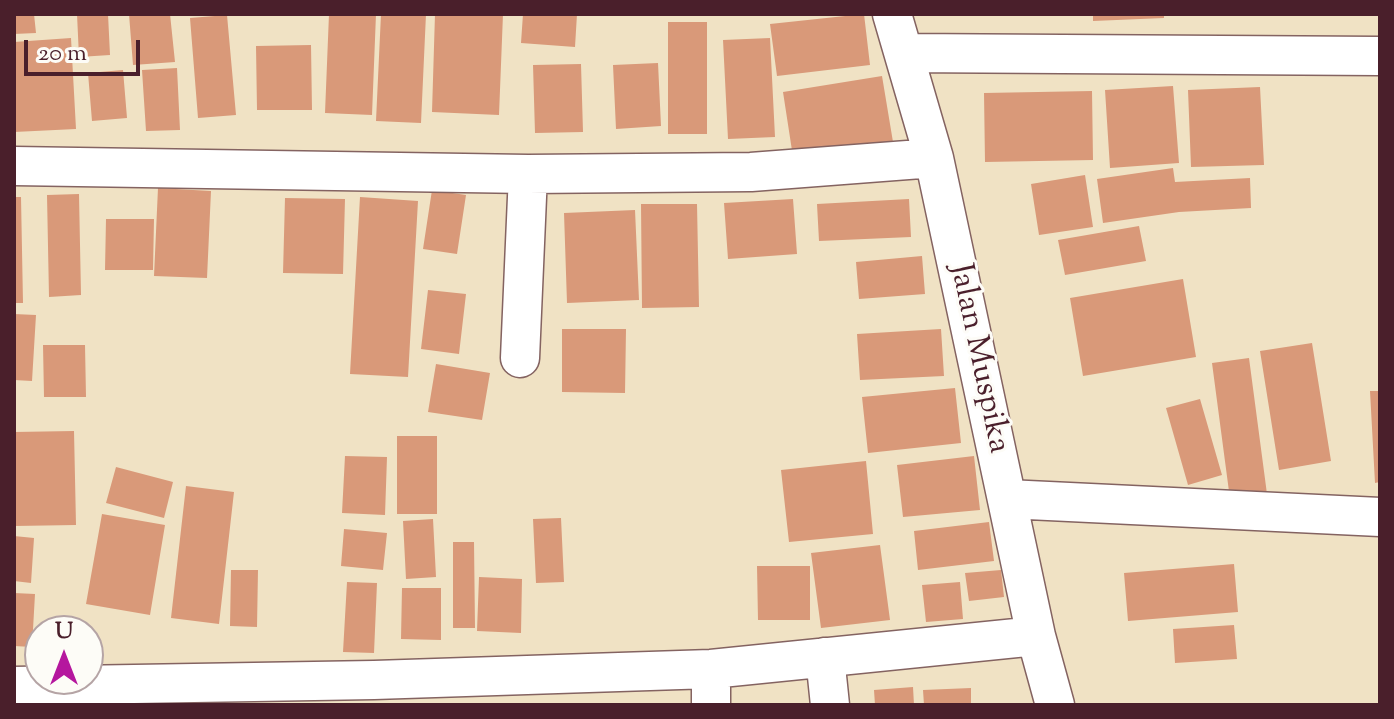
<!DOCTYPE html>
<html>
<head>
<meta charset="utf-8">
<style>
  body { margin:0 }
  #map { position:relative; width:1394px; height:719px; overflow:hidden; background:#f0e2c4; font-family:"Sorts Mill Goudy",serif }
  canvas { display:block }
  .frame { position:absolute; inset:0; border:16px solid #4a1f2b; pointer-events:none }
  .north { position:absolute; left:24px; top:615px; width:80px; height:80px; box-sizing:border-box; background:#fdfcf7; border:2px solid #b5a4a5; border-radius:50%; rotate:0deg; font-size:22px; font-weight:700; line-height:32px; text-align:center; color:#4a1f2b }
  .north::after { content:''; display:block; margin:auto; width:28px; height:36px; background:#b5179e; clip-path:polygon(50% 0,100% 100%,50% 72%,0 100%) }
  .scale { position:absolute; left:24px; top:40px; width:116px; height:36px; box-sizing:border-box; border:4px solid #4a1f2b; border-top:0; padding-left:10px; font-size:24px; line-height:28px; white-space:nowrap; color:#4a1f2b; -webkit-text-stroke:6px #fdfcf7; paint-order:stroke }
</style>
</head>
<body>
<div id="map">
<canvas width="1394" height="719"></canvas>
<div class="frame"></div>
<div class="north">U</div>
<div class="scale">20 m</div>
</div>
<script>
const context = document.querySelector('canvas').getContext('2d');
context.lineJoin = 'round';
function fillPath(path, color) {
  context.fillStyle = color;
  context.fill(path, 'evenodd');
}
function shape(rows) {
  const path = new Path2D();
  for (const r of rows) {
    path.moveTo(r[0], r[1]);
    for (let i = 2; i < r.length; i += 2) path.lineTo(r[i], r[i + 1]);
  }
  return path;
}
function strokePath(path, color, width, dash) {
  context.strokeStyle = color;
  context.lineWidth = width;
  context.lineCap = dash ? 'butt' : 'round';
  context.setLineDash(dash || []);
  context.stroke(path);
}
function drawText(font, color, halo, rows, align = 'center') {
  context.font = font + ' "Sorts Mill Goudy",serif';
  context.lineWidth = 6;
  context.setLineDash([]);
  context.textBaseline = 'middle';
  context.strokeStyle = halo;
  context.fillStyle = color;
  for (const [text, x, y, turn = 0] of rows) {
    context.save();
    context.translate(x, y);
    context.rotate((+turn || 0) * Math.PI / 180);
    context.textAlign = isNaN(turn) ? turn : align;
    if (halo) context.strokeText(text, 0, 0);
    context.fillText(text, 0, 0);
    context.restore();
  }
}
fillPath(shape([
  [14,14,34,14,36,33,14,34],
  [77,14,108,14,110,55,79,57],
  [129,14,170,14,175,62,133,65],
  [329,14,376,14,372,115,325,113],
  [381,14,426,14,421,123,376,121],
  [435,14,503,14,499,115,432,112],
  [523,14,577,14,575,47,521,43],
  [864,14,870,65,777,76,770,24],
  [1093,14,1164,14,1164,18,1093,21],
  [227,15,236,115,198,118,190,18],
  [668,22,707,22,707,134,668,134],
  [71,38,76,129,14,132,14,42],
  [770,38,775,137,728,139,723,40],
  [311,45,312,110,257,110,256,46],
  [658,63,661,126,616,129,613,65],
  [581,64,583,132,535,133,533,65],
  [177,68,180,130,146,131,142,70],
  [123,70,127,118,92,121,88,73],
  [882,76,893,142,793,157,783,92],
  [1173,86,1179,163,1110,168,1105,90],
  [1260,87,1264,165,1191,167,1188,90],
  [1092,91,1093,160,985,162,984,93],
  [1173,168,1175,182,1250,178,1251,208,1179,212,1103,223,1097,179],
  [1085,175,1093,227,1039,235,1031,184],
  [158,188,211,191,207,278,154,276],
  [432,190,466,195,457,254,423,249],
  [79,194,81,295,49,297,47,195],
  [14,197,21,197,23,303,14,303],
  [360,197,418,201,408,377,350,374],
  [285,198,345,199,343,274,283,273],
  [793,199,797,254,728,259,724,203],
  [909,199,911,237,819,241,817,204],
  [641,204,697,204,699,307,642,308],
  [635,210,639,300,567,303,564,213],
  [106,219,154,219,153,270,105,270],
  [1139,226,1146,261,1065,275,1058,240],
  [922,256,925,294,859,299,856,262],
  [1183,279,1196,357,1083,376,1070,298],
  [428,290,466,294,459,354,421,349],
  [14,314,36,315,32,381,14,380],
  [562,329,626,329,625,393,562,392],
  [941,329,944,376,860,380,857,334],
  [1312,343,1331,461,1279,470,1260,351],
  [43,345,85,345,86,397,44,397],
  [1249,358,1267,494,1230,499,1212,363],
  [436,364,490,373,482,420,428,412],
  [955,388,961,443,868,453,862,397],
  [1370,391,1380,391,1380,482,1375,483],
  [1200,399,1222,475,1188,485,1166,408],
  [74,431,76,525,14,526,14,432],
  [397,436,437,436,437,514,397,514],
  [345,456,387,457,385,515,342,513],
  [974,456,980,510,903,517,897,465],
  [866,461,873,534,789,542,781,470],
  [116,467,173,482,164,518,106,503],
  [186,486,234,492,219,624,171,618],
  [102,514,165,525,150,615,86,604],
  [561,518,564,582,536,583,533,519],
  [433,519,436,577,406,579,403,521],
  [989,522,994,561,918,570,914,531],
  [344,529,387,533,383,570,341,566],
  [14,536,34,538,31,583,14,581],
  [453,542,474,542,475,628,453,628],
  [880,545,890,620,821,628,811,553],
  [1234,564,1238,612,1128,621,1124,573],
  [757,566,810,566,810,620,758,620],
  [231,570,258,570,257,627,230,626],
  [1001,570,1004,597,969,601,965,573],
  [479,577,522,579,521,633,477,631],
  [347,582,377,583,374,653,343,652],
  [960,582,963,619,926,622,922,585],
  [402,588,441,588,441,640,401,639],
  [14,593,35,594,32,647,14,646],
  [1234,625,1237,659,1175,663,1173,629],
  [913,687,914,705,875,705,874,690],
  [971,688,971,705,924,705,923,690]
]), '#d99979');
const minor = shape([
  [892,14,934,158,1036,636,1055,705],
  [904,53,1380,56],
  [14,166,528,174,751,172,934,158],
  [520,358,528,174],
  [1007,499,1380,517],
  [825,657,830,705],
  [711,669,711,705],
  [14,686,374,680,711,669,1036,636]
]);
strokePath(minor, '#846361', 41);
strokePath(minor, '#fff', 38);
drawText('32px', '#4a1f2b', '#fdfcf7', [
  ["Jalan Muspika",977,359,78]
]);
</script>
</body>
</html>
